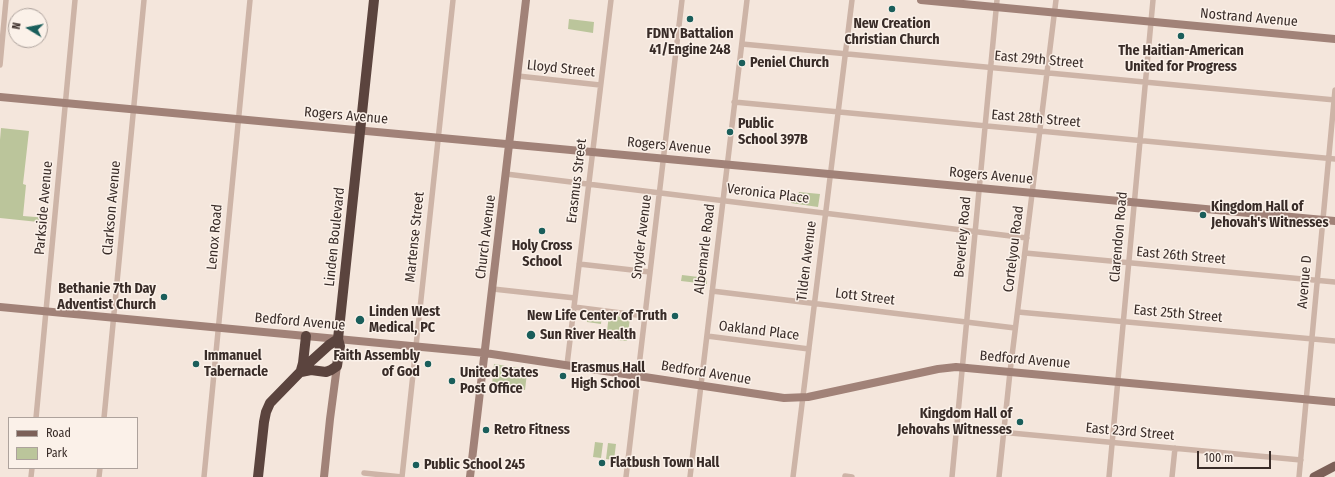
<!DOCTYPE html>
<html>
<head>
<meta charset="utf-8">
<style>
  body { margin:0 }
  #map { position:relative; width:1335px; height:477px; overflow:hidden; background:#f4e6dc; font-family:"Fira Sans Condensed",sans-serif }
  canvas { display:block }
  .legend { position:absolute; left:8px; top:417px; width:130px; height:52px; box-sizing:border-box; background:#fbf1e9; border:1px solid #ada29c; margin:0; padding:5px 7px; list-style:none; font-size:12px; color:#392c28 }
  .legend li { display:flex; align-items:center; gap:8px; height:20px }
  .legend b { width:20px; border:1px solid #ada29c }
  .north { position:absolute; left:8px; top:8px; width:40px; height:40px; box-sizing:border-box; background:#fbf1e9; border:1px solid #ada29c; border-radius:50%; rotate:280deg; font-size:11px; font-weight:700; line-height:16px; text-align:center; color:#392c28 }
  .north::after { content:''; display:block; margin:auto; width:14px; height:18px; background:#1a5e5b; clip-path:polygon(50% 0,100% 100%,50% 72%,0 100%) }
  .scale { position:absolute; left:1197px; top:451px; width:74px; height:18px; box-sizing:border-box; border:2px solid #392c28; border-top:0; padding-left:5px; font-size:12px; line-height:14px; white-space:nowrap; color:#392c28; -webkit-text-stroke:3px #fbf1e9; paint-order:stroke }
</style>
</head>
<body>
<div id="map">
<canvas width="1335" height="477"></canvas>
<ul class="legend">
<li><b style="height:5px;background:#7c6058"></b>Road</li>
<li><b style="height:11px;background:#bbc59b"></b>Park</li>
</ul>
<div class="north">N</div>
<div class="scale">100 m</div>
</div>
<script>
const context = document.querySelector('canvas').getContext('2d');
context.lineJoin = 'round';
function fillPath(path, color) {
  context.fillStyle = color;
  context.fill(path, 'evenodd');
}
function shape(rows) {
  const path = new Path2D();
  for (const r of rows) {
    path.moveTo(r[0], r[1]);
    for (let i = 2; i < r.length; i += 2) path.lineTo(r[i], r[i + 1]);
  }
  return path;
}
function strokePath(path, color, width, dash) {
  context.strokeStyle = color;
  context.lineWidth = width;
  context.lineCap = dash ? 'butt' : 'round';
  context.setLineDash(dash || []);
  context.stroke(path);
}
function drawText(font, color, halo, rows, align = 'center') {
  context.font = font + ' "Fira Sans Condensed",sans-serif';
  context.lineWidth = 3;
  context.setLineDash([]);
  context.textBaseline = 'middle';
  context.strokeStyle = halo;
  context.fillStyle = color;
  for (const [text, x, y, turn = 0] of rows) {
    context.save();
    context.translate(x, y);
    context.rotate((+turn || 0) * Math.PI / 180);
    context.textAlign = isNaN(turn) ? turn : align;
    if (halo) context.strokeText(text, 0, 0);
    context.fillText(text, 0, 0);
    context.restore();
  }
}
fillPath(shape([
  [569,19,594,22,593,33,568,29],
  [1,128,29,131,23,184,26,185,23,216,48,218,48,223,0,218,0,140],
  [799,192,820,194,818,207,791,203,792,194,798,195],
  [682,275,707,278,707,284,681,281],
  [588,312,602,313,601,324,587,322],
  [609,315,630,318,627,341,606,339],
  [494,364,526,369,527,373,525,390,492,385],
  [595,442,603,443,601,458,593,457],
  [608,443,616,444,614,460,606,459]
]), '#bbc59b');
strokePath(shape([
  [742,44,1335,100],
  [0,65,6,0],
  [518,76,600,85],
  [734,102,1335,159],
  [506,174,1027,238],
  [1025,253,1335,282],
  [579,264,650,272],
  [493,289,575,298],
  [712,291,1015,328],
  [574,307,645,316],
  [1018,312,1335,341],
  [707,336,809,349],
  [567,365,611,0],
  [36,418,75,0],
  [104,418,144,0],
  [957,428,1301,460],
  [364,473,402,477],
  [845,476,852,477],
  [31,477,32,468],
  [99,477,100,468],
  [204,477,250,0],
  [402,477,453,0],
  [626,477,682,0],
  [690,477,747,0],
  [793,477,852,0],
  [952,477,997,0],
  [999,477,1010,372,1056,0],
  [1109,477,1153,0],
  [1172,477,1175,448],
  [1299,477,1335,90]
]), '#cdb4a7', 5.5);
strokePath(shape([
  [921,0,1335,39],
  [0,97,1335,221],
  [0,307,485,353,784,398,808,397,938,369,956,367,1335,402],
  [324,477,330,419,337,366],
  [470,477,526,0]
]), '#a18278', 8);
strokePath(shape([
  [1314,477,1335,466]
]), '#7c6058', 9);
strokePath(shape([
  [301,370,303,363,306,336],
  [301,372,311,370,326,372,331,370,337,366,340,346,338,339,374,0],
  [258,477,264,422,266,412,270,403,309,363,329,345,338,339]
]), '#5b443e', 10);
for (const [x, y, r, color] of [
  [892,9,4,"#1a5e5b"],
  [690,19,4,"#1a5e5b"],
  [1181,36,4,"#1a5e5b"],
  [742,63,4,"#1a5e5b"],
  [730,132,4,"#1a5e5b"],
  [1203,215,4,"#1a5e5b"],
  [542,231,4,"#1a5e5b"],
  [164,297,4,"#1a5e5b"],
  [675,316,4,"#1a5e5b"],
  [360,320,5,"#1a5e5b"],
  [531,335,5,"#1a5e5b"],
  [196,364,4,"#1a5e5b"],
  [428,364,4,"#1a5e5b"],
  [563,376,4,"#1a5e5b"],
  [452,381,4,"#1a5e5b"],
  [1020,422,4,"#1a5e5b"],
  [486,430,4,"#1a5e5b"],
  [602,463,4,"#1a5e5b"],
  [416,465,4,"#1a5e5b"]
]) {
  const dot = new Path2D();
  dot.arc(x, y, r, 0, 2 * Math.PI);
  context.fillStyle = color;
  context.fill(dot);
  strokePath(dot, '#fbf1e9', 1.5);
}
drawText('14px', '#392c28', '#fbf1e9', [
  ["Nostrand Avenue",1249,18,5],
  ["East 29th Street",1039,60,5],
  ["Lloyd Street",561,69,6],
  ["Rogers Avenue",346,116,5],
  ["East 28th Street",1036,119,5],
  ["Rogers Avenue",669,146,5],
  ["Rogers Avenue",991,176,5],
  ["Erasmus Street",577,181,-83],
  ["Veronica Place",768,194,7],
  ["Parkside Avenue",44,208,-85],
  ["Clarkson Avenue",112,208,-85],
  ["Lenox Road",215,237,-85],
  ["Linden Boulevard",335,237,-84],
  ["Martense Street",415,237,-84],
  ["Church Avenue",486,237,-83],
  ["Snyder Avenue",642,237,-83],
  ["Beverley Road",963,237,-85],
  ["Clarendon Road",1119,237,-85],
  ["Albemarle Road",705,249,-83],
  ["Cortelyou Road",1014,249,-83],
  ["East 26th Street",1181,256,5],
  ["Tilden Avenue",807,261,-83],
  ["Avenue D",1305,282,-85],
  ["Lott Street",865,297,7],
  ["East 25th Street",1178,314,5],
  ["Bedford Avenue",300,322,5],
  ["Oakland Place",759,331,7],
  ["Bedford Avenue",1025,360,5],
  ["Bedford Avenue",706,373,9],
  ["East 23rd Street",1130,432,5]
]);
drawText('bold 14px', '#392c28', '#fbf1e9', [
  ["New Creation",892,24,"center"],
  ["Christian Church",892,40,"center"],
  ["FDNY Battalion",690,34,"center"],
  ["41/Engine 248",690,50,"center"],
  ["The Haitian-American",1181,51,"center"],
  ["United for Progress",1181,67,"center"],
  ["Peniel Church",750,63],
  ["Public",738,124],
  ["School 397B",738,140],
  ["Kingdom Hall of",1211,207],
  ["Jehovah's Witnesses",1211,223],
  ["Holy Cross",542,246,"center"],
  ["School",542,262,"center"],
  ["Bethanie 7th Day",156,289,"right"],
  ["Adventist Church",156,305,"right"],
  ["Linden West",369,312],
  ["Medical, PC",369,328],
  ["New Life Center of Truth",667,316,"right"],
  ["Sun River Health",540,335],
  ["Immanuel",204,356],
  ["Tabernacle",204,372],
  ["Faith Assembly",420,356,"right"],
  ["of God",420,372,"right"],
  ["Erasmus Hall",571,368],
  ["High School",571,384],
  ["United States",460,373],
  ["Post Office",460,389],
  ["Kingdom Hall of",1012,414,"right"],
  ["Jehovahs Witnesses",1012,430,"right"],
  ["Retro Fitness",494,430],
  ["Flatbush Town Hall",610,463],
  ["Public School 245",424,465]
], 'left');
</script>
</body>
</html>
